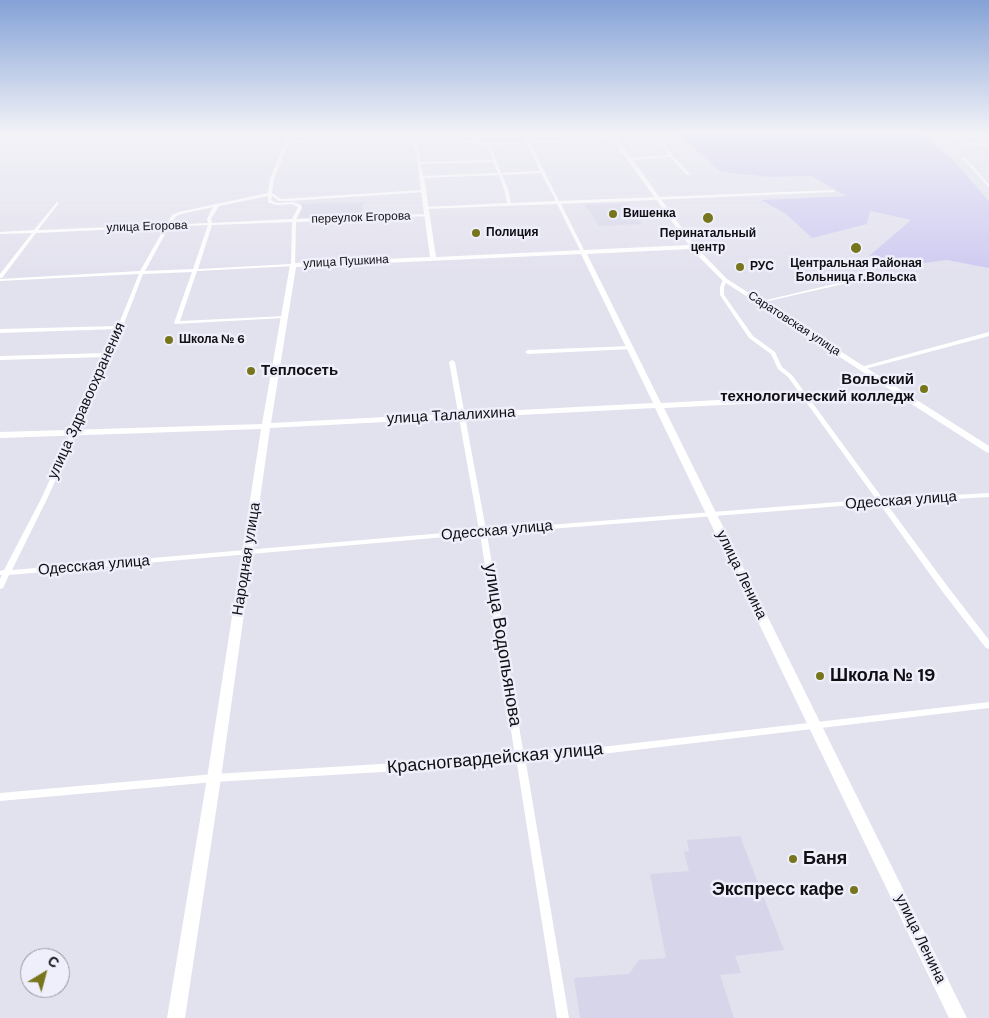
<!DOCTYPE html>
<html>
<head>
<meta charset="utf-8">
<style>
  body { margin:0 }
  #map { position:relative; width:989px; height:1018px; overflow:hidden; background:#e2e1ee; font-family:"DM Sans",sans-serif }
  canvas { display:block }
  .north { position:absolute; left:20px; top:948px; width:50px; height:50px; box-sizing:border-box; background:#efeefb; border:1px solid #96959e; border-radius:50%; rotate:37deg; font-size:14px; font-weight:700; line-height:20px; text-align:center; color:#100f13 }
  .north::after { content:''; display:block; margin:auto; width:18px; height:22px; background:#77761d; clip-path:polygon(50% 0,100% 100%,50% 72%,0 100%) }
</style>
</head>
<body>
<div id="map">
<canvas width="989" height="1018"></canvas>
<div class="north">С</div>
</div>
<script>
const context = document.querySelector('canvas').getContext('2d');
context.lineJoin = 'round';
function fillPath(path, color) {
  context.fillStyle = color;
  context.fill(path, 'evenodd');
}
function shape(rows) {
  const path = new Path2D();
  for (const r of rows) {
    path.moveTo(r[0], r[1]);
    for (let i = 2; i < r.length; i += 2) path.lineTo(r[i], r[i + 1]);
  }
  return path;
}
function strokePath(path, color, width, dash) {
  context.strokeStyle = color;
  context.lineWidth = width;
  context.lineCap = dash ? 'butt' : 'round';
  context.setLineDash(dash || []);
  context.stroke(path);
}
function drawText(font, color, halo, rows, align = 'center') {
  context.font = font + ' "DM Sans",sans-serif';
  context.lineWidth = 5;
  context.setLineDash([]);
  context.textBaseline = 'middle';
  context.strokeStyle = halo;
  context.fillStyle = color;
  for (const [text, x, y, turn = 0] of rows) {
    context.save();
    context.translate(x, y);
    context.rotate((+turn || 0) * Math.PI / 180);
    context.textAlign = isNaN(turn) ? turn : align;
    if (halo) context.strokeText(text, 0, 0);
    context.fillText(text, 0, 0);
    context.restore();
  }
}
fillPath(shape([
  [364,202,360,216,299,218,302,204],
  [627,203,642,224,599,226,585,205],
  [740,836,784,950,735,956,741,973,720,975,734,1018,580,1018,574,978,629,974,639,960,666,958,650,874,689,871,684,852,689,851,687,840]
]), '#d7d5e9');
fillPath(shape([
  [677,133,920,133,953,160,989,201,989,268,947,260,901,266,869,256,911,220,870,211,867,224,812,238,786,214,761,200,846,196,812,176,769,177,721,172]
]), '#cdc9f1');
fillPath(shape([
  [290,133,293,133,290,140,413,139,412,133,416,133,417,139,453,139,469,141,475,137,477,133,480,133,477,139,472,141,488,143,526,142,522,133,525,133,529,141,616,138,615,140,530,143,559,201,833,190,835,191,833,192,561,204,585,252,583,253,581,252,557,204,425,209,424,208,426,207,507,203,504,189,499,175,420,178,414,141,289,142,274,179,272,193,281,199,423,190,425,191,423,192,289,201,279,201,272,196,271,200,277,203,293,202,301,205,302,208,296,219,428,214,430,215,428,216,296,222,295,266,197,271,180,321,286,316,286,318,284,318,175,324,174,323,192,272,143,274,112,355,47,499,12,570,479,530,449,362,452,360,455,362,486,530,876,499,788,377,778,369,771,354,749,338,720,295,720,287,723,280,725,279,727,280,724,287,724,295,753,336,775,352,782,367,792,375,883,499,989,493,989,497,886,503,948,587,989,640,989,649,986,648,942,591,879,503,487,534,524,756,989,702,989,708,526,763,569,1018,557,1018,517,764,214,782,0,801,0,793,214,774,515,756,480,534,9,575,3,588,0,589,0,579,2,575,0,575,0,571,4,570,41,499,106,357,0,360,0,356,107,353,117,329,0,333,0,329,118,326,139,274,0,281,0,279,140,271,165,227,36,233,2,278,0,278,0,274,32,233,0,234,0,232,34,230,57,202,59,203,38,230,166,225,172,215,179,212,268,193,270,179,282,149,290,133],
  [417,141,453,141,487,145,493,160,420,162,417,141],
  [527,143,540,171,501,173,490,145,527,143],
  [493,162,498,173,423,176,421,164,493,162],
  [541,173,556,201,511,203,508,189,502,175,541,173],
  [268,196,268,202,276,205,292,204,298,207,292,219,212,223,211,219,219,206,268,196],
  [213,207,207,219,208,223,170,225,175,217,181,214,213,207],
  [292,222,291,264,198,269,212,225,292,222],
  [208,225,193,269,145,271,169,227,208,225],
  [953,133,956,133,967,143,989,144,989,146,965,145,953,133],
  [661,140,672,155,689,173,689,175,687,175,670,157,630,160,628,159,630,158,669,155,659,141,661,140],
  [964,156,989,185,989,188,963,158,964,156],
  [885,272,887,273,887,274,760,303,758,302,885,272],
  [989,332,989,336,865,369,863,370,860,368,861,367,989,332],
  [631,346,633,347,633,349,528,354,525,352,528,350,631,346]
]), '#fff');
fillPath(shape([
  [608,133,613,133,695,246,727,279,989,446,989,453,986,452,899,396,664,408,967,1018,949,1018,655,408,270,428,221,778,185,1018,167,1018,207,778,261,429,0,438,0,432,262,424,290,265,293,263,430,257,419,176,424,177,436,257,689,245,608,133],
  [691,249,723,281,892,391,661,403,587,254,691,249],
  [581,254,653,403,271,423,296,267,581,254]
]), '#fff');
const sky = context.createLinearGradient(0, 0, 0, 276);
sky.addColorStop(0, '#84a2d6');
sky.addColorStop(0.48, '#f2f2f7');
sky.addColorStop(1, '#f2f2f700');
context.fillStyle = sky;
context.fillRect(0, 0, 989, 276);
for (const [x, y, r, color] of [
  [613,214,5,"#77761d"],
  [708,218,6,"#77761d"],
  [476,233,5,"#77761d"],
  [856,248,6,"#77761d"],
  [740,267,5,"#77761d"],
  [169,340,5,"#77761d"],
  [251,371,5,"#77761d"],
  [924,389,5,"#77761d"],
  [820,676,5,"#77761d"],
  [793,859,5,"#77761d"],
  [854,890,5,"#77761d"]
]) {
  const dot = new Path2D();
  dot.arc(x, y, r, 0, 2 * Math.PI);
  context.fillStyle = color;
  context.fill(dot);
  strokePath(dot, '#efeefb', 2);
}
drawText('bold 12px', '#100f13', '#efeefb', [
  ["Вишенка",623,214],
  ["Полиция",486,233],
  ["Перинатальный",708,234,"center"],
  ["центр",708,248,"center"],
  ["Центральная Районая",856,264,"center"],
  ["Больница г.Вольска",856,278,"center"],
  ["РУС",750,267],
  ["Школа № 6",179,340]
], 'left');
drawText('12px', '#100f13', '#efeefb', [
  ["переулок Егорова",361,218,-2],
  ["улица Егорова",147,227,-2],
  ["улица Пушкина",346,262,-3],
  ["Саратовская улица",794,324,33]
]);
drawText('bold 15px', '#100f13', '#efeefb', [
  ["Теплосеть",261,371],
  ["Вольский",914,380,"right"],
  ["технологический колледж",914,397,"right"]
], 'left');
drawText('15px', '#100f13', '#efeefb', [
  ["улица Здравоохранения",87,401,-66],
  ["улица Талалихина",451,416,-3],
  ["Одесская улица",901,501,-4],
  ["Одесская улица",497,531,-5],
  ["Народная улица",247,559,-81],
  ["Одесская улица",94,566,-5],
  ["улица Ленина",741,575,64],
  ["улица Ленина",920,939,64]
]);
drawText('18px', '#100f13', '#efeefb', [
  ["улица Водопьянова",502,645,81],
  ["Красногвардейская улица",495,759,-5]
]);
drawText('bold 18px', '#100f13', '#efeefb', [
  ["Школа № 19",830,676],
  ["Баня",803,859],
  ["Экспресс кафе",844,890,"right"]
], 'left');
</script>
</body>
</html>
